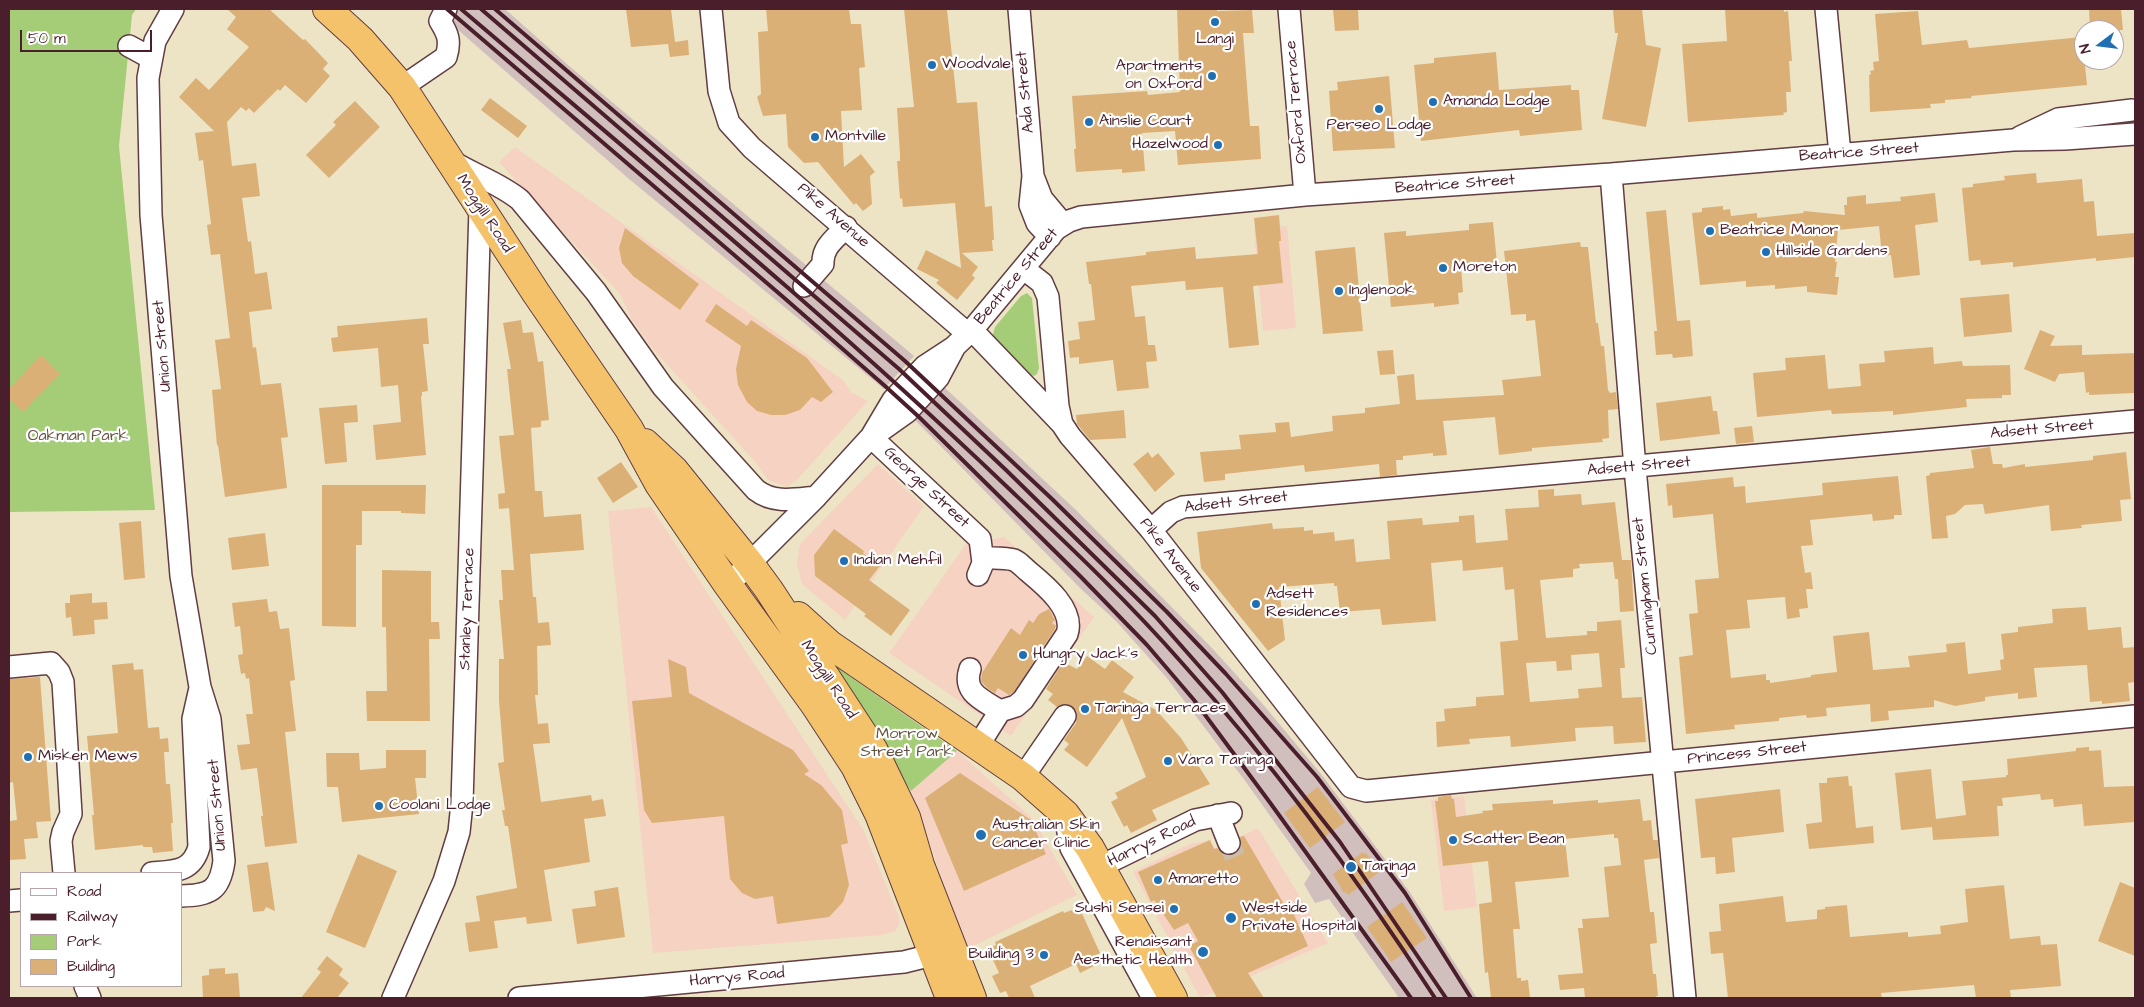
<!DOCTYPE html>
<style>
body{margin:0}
#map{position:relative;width:2144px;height:1007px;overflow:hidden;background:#ede4c6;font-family:"Architects Daughter",sans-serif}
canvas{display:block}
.frame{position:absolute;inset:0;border:10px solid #4a1f2b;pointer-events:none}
.legend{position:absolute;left:20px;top:872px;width:162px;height:115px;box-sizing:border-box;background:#fff;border:1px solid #b7a5aa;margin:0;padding:6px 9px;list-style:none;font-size:15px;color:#4a1f2b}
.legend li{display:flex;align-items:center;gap:10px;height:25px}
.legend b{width:25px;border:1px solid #b7a5aa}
.north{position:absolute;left:2074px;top:20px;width:50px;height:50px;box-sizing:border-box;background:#fff;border:1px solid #b7a5aa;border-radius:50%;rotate:255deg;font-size:14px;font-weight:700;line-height:20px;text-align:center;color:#4a1f2b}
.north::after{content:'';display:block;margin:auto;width:18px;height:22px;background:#1f6fb2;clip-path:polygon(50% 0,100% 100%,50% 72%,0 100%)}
.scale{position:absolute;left:20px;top:30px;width:132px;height:22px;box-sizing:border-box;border:2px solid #4a1f2b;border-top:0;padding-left:6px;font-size:15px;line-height:18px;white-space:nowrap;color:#4a1f2b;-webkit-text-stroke:4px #fff;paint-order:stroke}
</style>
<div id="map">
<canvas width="2144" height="1007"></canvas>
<div class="frame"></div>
<ul class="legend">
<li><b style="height:6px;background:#fff"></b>Road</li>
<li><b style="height:6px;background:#4a1f2b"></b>Railway</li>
<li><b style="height:14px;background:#a5cd78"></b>Park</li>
<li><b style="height:14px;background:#dbb077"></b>Building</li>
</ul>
<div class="north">N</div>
<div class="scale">50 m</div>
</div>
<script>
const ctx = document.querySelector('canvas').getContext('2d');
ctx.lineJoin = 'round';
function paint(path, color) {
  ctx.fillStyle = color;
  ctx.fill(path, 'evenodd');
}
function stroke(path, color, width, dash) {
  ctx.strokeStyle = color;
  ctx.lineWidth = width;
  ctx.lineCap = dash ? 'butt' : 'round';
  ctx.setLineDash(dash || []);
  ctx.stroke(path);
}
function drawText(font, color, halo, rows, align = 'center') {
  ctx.font = font + ' "Architects Daughter",sans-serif';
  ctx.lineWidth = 4.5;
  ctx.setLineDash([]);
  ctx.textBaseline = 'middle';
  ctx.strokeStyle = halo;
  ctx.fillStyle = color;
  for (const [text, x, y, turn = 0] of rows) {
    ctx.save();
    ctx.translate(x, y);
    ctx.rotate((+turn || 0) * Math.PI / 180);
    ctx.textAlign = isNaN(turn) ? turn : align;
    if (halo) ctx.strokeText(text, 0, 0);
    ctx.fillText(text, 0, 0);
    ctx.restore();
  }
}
const built = new Path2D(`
 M515,147l328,233 8,12 17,9 -71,79 -10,7 -19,-7 -11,-16 -105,-116 -20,-28 -12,-26 -121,-132z
 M1287,226l9,102 -33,3 -9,-102z
 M878,464l46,42 -79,114 -43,-36 -5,-20 3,-20z
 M651,507l213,324 35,86v8l-4,6 -13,4 -229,18 -45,-442z
 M1004,537l90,80 -83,119 -122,-83 77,-109z
 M957,751l76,68 44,76 -110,54 -56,-158z
 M1464,796l13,111 -33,4 -13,-111z
 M1258,828l70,115 -128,55 -67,-126 56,-28 21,-4 5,9z`);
const industrial = new Path2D(`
 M434,9h71l63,56 346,291 -30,33 -255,-210z
 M944,387l132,123 135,137 50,55 60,72 88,117 68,107h-78l-70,-99 -14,4 -11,-19 7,-11 -68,-95 -77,-101 -50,-56 -35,-32 -166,-169z`);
const green = new Path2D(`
 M9,9h127l-4,6 -13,131 36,364 -146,2z
 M1027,293l5,5 7,70 -2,6 -3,2 -5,-2 -34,-35 -2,-5 2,-7 26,-31z
 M823,655l26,21 108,75 -46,40 -90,-135z`);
const building = new Path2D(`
 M227,9h42l34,31 2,-1 23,24 -5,6 7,7 -24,27 -21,-18 -5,6 -2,-2 -24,24 -5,-5 -3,3 -5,-4 -14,15 5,44 24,-3 4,33 -18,2 6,44 3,-1 4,33 12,-2 5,37 -23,3 4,36 3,-1 5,38 20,-2 7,54 -7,1 6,50 -62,9 -7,-52 -1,1 -5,-56 9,-1 -6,-49 15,-2 -10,-84 -9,1 -4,-30 4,-1 -8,-64 -4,1 -4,-28 19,-2 -35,-34 17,-19 13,12 40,-43 -22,-18 9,-12z
 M626,9h45l4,33 13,-2 1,15 -19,2 -2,-13 -37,3z
 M766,9h83l2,15h10l4,43 -6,1 3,42 -21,1 3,56 17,-13 14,18 -5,4 2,28 -9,7 -7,-8 -2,2 -36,-43 -14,1 -16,-16 -2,-33 -23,2 -6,-19 4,-3 -3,-62 10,-1z
 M904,9h43l10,94 20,-1 8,105 7,-1 2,34h-2l1,11 -31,2 16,14 -6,8 3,3 -18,22 -21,-17 3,-3 -22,-11 9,-19 35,18 -6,-65 -52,4 -1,-9 -2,1 -3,-38h3v-7l-3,-46 17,-1z
 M1177,9h40v2l35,-1 2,23h-11l7,93h9l2,33 -83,6 -3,-34 -33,2 3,38 -23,2v-4l-46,3 -2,-23h2l-4,-53 75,-5 1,4 32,-3z
 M1333,9h25l1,21 -24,1z
 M1613,9h29l4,36 15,3 -15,79 -44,-8 16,-86h-3z
 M1725,9h59v3l4,-1 4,50h-3l2,31h-5l1,20 -4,1 1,2 -96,7 -6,-78 45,-3z
 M2089,9h32l2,21h-33z
 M1918,11l4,34 45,-5 2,8 113,-11 5,48 -116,11 1,2 -27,2v3l-15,1 1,4 -61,4 -1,-37 2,-1 -1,-3 4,-1 -1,-8 6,-1 -4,-47z
 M1496,52l3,38 72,-5v5h8l3,40 -62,6 -1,-6 -98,11 -7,-76 20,-2v-5z
 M1389,76l6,72 -62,3 -4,-60 9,-1 -1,-8z
 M490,98l37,28 -9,12 -37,-28z
 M355,101l25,26 -51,51 -23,-23 30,-30 -3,-3z
 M2036,173l1,10 45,-4 2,23 10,-1 3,35 38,-3v24l-39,4v-3l-83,9v-5l-32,3 -1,-5 -11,1 -7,-73 11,-1v-3l32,-4 -1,-4z
 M1935,193l3,29 -23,3 5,50 -26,3 -3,-23 -9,1 -3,-30 -41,4 -3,32h2l-2,15h4l-2,18 -30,-3v-6l-32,3v-4l-29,2v-6l-46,4 -8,-72 10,-1v-4l21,-2v4l7,-1 1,7 26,-3v5l46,-5 1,-2 41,4 -1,-10h3v-8l19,-2v9l35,-3 -1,-4z
 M1666,210l11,111 13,-1 3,36 -20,2 -1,-4 -16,1 -2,-24h3l-11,-119z
 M1279,215l2,26h-2l4,42 -30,3 6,59 -30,3 -6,-61 -37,3 -1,-9 -54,5 4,31 10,-1 3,29h7l2,16 -11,1 3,26 -32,3 -4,-31 -34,4v-7l-9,1 -2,-17 12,-2 -2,-17 17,-2 -4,-36h-2l-3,-22 60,-7v-3l49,-5 1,12 62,-5 -4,-36z
 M1493,222l4,41 -36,3 2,26 -5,1 1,11 -25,3v-4l-43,4 -7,-74 22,-2v5l63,-6v-6z
 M625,228l74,56 -19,26 -47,-34 -11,-13 -3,-15z
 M1580,242l1,5h7l8,76h2l3,23h3l4,44 2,3 6,-1 2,17 -10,1 1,28 -7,1 1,3 -71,6v3l-33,4 -4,-38 -52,4 4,34 -14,1v-3l-30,3v4h-7l1,15 -17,2 -1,-13 -74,8 -1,-7 -79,9v6l-21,2 -4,-30 41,-3 -2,-14 37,-3 -1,-9 14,-1 2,15 42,-6 -1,-15 33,-3v-5l35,-4 -3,-28 17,-2 2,26 88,-5 -2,-15 39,-4 -6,-56 -9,1v-7l-15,1 -7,-64z
 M1355,247l8,84 -40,3 -8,-83z
 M2009,294l3,38 -48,5 -4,-39z
 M716,304l31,22 4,-6 56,38 26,34 -12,10 -9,-5 -12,13 -15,5h-14l-14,-4 -10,-9 -9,-17 -2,-16 5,-23 -36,-25z
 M427,318l2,26h-6l5,47 -6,1v4l-1,1 5,58 -50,5 -3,-35 28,-3 -3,-37 -17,2 -3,-39 -45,4 -2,-14 7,-1 -1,-11z
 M521,320l2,13 10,-1 5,30 5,-1 6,59 -8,1v6l-10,1 4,63h7l2,26 37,-3 3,36 -54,4 3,43h3l2,26 11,-1 2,23 -14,1 1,49h-3l3,29 10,-1 2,20 -17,1 8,58 50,-7 1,6 11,-2 3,17 -22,3 6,43 -46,8 8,51 -25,3 -1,-7 -32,4 4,27 -29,4 -4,-29 15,-2 -4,-25 41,-8 -9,-62h-3l-3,-16h3l-7,-47 6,-1 -5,-61v-42h5l-5,-59h4l-2,-30h13l-5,-62 -10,1 -1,-15 7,-1 -6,-57 15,-1 -7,-66h4l-8,-46z
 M2040,330l15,6 -5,10 32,-1v10l53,-2v40l-46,2v-3l-3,1 -2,-21 -25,2 -4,8 -31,-13z
 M1933,347l1,17 28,-3 1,5 47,-1 1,30h-9v3l-36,1 1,8 -74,8v-4l-61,3 -1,-4 -74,7 -4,-44 33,-3 -1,-12 40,-3 3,34 33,-3 -2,-22 26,-2 -1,-11z
 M1393,350l2,24 -15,1 -3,-24z
 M41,355l19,19 -37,38 -14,-13v-10z
 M1711,396l2,15h4l3,23 -60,7 -4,-38z
 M357,405l1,17 -14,1 3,39 -22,2 -6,-56z
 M1124,410l2,28 -36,2 -13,-16 -1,-9z
 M1752,426l2,16 -18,2 -2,-16z
 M1990,447l3,17h9l1,4 22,-4v3l68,-7v-4l33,-4 5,47 -11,1 2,21 -41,4 1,3 -31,3 -2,-26 -64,9 -2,-10 -18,1 -10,9 -9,2 2,22 -16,1 -6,-63 4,-1v-2l44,-5 -3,-18z
 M1148,452l4,6 6,-5 17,21 -20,18 -22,-28z
 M621,462l17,25 -25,16 -16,-25z
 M1898,476l4,39h-8v4l-21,2 -1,-7 -62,6 3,25 -12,1 4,27 6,-1 2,17h-7l2,19 -9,1 1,8 -13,2 -2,-22 -38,3 3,28 -24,2 5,48 35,-4v6h4v3l41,-6v-2l26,-3 -4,-36 36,-4 4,38 37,-3 -2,-11 39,-4 -1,-8 19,-2 3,32 33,-4 -1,-10 4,-1 -3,-25 17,-2v-5l35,-4 -1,-14 34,-2 2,23 33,-3 2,21 12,-1v35l-7,1 2,18 -28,3v-3l-12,1 -3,-37 -53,3 3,29 -19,2v-6l-33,4v4l-30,5 -21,-6v7l-46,4 1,9 -18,2 -1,-18 -44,4 1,8 -20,2 -1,-3 -27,3v3l-45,4 1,4 -49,5 -7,-77 14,-2 -4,-41 9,-1 -3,-33 24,-2 -6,-64 -40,4 -1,-13 -4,1 -2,-22 67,-7 1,10 11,-1 1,17 77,-8 -1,-12z
 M322,485h104l-1,29 -24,-1v-2h-39v34h-6v82l-34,-1z
 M1554,489v7l27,-2 1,11 33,-3 7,58h9l3,51 -14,1 -2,-33h-3l-2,-17 -34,2 1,4 -7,1v8l-33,3 6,58 41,-3v-4h10v-9l24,-2 4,48h-5l2,30 20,-1 4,45 -32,2 -1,-18 -38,2 1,13 -65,6 -1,-11 -41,3 1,5 -33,3 -1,-25 9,-1 -1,-12 32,-3v-9l28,-2 -4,-53 18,-2 -4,-51 -9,1 -2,-23 -40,4 -1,-11 -31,3 5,58 -54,4 -2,-16 -40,3 -3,-26h-3v-3l-55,4 6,53 -17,11 -67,-83 -4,-36 75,-9 1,6 31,-2v4l9,-1v4l21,-2 1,9 19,-2 2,23 34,-3 -3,-38 35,-3 1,7 36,-3v-6l15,-1 2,28 32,-3 -3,-31 34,-2 -1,-17zM1599,653l3,34 -24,2 1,9 -49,4 -4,-39 30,-2 1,10 15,-1 -1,-15z
 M141,521l4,57 -21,2 -5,-57z
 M834,529l30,22 -1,2 17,13 -11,14 41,30 -19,26 -27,-20 2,-2 -51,-38 -1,-21z
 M265,533l4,33 -37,4 -4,-32z
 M382,570l49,1v51h8l1,17h-11l1,82h-63l-1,-30h21l-1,-64h-4z
 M92,593v10l15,-1 1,17 -14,1 1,14 -22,2 -2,-19 -5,1 -1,-15h5v-8z
 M267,599l2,13 8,-1 3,18 9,-1 6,52 -5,1 6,50 -11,1 12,111 -32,4 -4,-31h2l-6,-48 -16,2 -4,-25 13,-1 -4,-30h7l-4,-36 -3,1 -1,-6 -4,1 -3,-19 5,-1 -3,-28 -5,1 -3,-24z
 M1049,609l6,11 -3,3 4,3 -1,3 -41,63 -5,3 -11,-7 -3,5 -7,-4 -7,-8 1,-8 29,-45 9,7 9,-15 4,3 6,-9z
 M1087,656l18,13 7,-9 22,17 -11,15 33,18 25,28 29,46 -58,26 5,10 -26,13 -4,-8 -3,2 -13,-25 7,-4 -3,-5 31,-16 -24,-59 -35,49 -23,-17 5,-6 -5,-4 12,-17 1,-7 -1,-6 -10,-6 -9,3 -9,-7 5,-6 -7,-5 17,-27 14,7z
 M668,659l18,8 3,26 104,57 16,21 -5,3 17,11 21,25 6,33 -7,2 8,40 -6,17 -14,15 -52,7 -4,-28 -18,3 -13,-6 -12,-14 -6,-63 -72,7 -8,-13 -12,-109 40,-4z
 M133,663l1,7 9,-1 5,59 11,-1 1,12 8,-1 1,14h-5l2,32h4l3,39h-2l2,28 -20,2 -1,-6h-9v-2l-48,5 -3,-35h2l-7,-79 31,-3 -6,-68z
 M40,677l11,144 -15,1 2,16 -14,1 2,20 -17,1v-39l8,-1 -4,-38 -4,1v-18h1l-1,-86z
 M2089,747v4l12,-1 3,37 31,-1v36l-51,4 -2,-22 -28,3 -1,-8 -12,1 -1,-6 -38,4 1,8h-6l2,30 -66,4 -1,-13 -31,3 -6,-57 36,-4 5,50 30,-4 -4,-34 44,-4v-2h2l-1,-16 69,-8v-3z
 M386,750h40v28h-11l4,36 -77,8 -4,-35h-11l-1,-34h33l1,17 26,-2z
 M960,773l71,47 15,34 -82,37 -39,-93z
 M1848,776l1,10h3l4,42 17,-2 1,17 -65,6 -3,-25 16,-2 -3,-39h8v-5z
 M1318,787l27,35 -35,26 -26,-35z
 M1780,789l4,43 -52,6 3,34 -19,2 -1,-17 -14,1 -6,-59z
 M1451,795l1,4h2l2,18 27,-4 -1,-2 11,-1 -1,-6 61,-4v4l45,-4v3l42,-4 3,22 8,-1 2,20h5l1,18 -15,2 6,52h4l3,31 -7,1 3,30h3l2,22h-2v2h-71l-1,-10 -24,2 -2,-15 25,-2 -5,-45h5l-1,-9 27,-2 -5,-50 17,-2 -3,-27h-4v-4l-49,5 4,38 -54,5 5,47h-7l4,49h4v3l7,-1 2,18h-39l-3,-26 -3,1 -6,-69 13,-2 -4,-41 -45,5 -8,-65h3v-4z
 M1244,836l44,75 4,-1 16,36 -60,27 16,25h-47l-28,-52 9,-5 -10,-18 -14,7 -20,-30 -3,2 -13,-30 72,-32 4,9 3,-1 5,5 11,2 6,-5 2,-6 -1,-7z
 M1363,852l1,2 2,-1 11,15 -2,2 3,3 -30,22 -2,-3 -2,1 -11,-19z
 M358,854l39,17 -32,77 -39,-16z
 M268,862l7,49 -9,-4 -2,4 -11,1 -6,-47z
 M2120,882l15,6v68l-37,-15z
 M2004,885l6,54 30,-3 1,9 16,-1 4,42 -51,4 1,8h-35l-2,-13 -93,8 1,5h-154l-5,-45 -12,1 -2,-22 12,-1 -2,-27 64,-8 3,26 31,-3v-9l8,-1v-2l22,-2 3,32 58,-5v5l33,-3 -1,-8 28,-4 -3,-33z
 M618,887l7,50 -48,7 -5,-35 24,-3 -2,-15z
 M1402,902l25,36 -36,24 -24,-35z
 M1080,909l20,44 -7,4 3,8 -16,8 -4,-9 -46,22 5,12h-26l-3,-7 -6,2 -8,-17 7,-3 -11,-24 8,-4 -1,-3 68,-31 1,2 8,-3 1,2z
 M327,956l16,13 -4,6 10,8 -12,15h-36l20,-26 -4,-3z
 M225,968v6l13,-1 2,25h-37l-1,-22 7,-1v-6z`);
const minorTunnel = new Path2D(`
 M1229,843l6,14`);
const minor = new Path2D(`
 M173,9l-18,32 -7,37 3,137 30,361 19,111 10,32 14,142c-4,30 -14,34 -43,35
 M711,9l8,82 10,32 23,25 216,186
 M1019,9l14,167 -3,29 7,18 13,14
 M1289,9l16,186
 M1826,9l14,145
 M129,46l22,12
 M402,87l44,-30c5,-16 2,-23 -6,-36l6,-12
 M2020,137l38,-18 74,-9
 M453,162c21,13 48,22 67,38l76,92 67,95 93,103c18,14 39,9 60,7
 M1611,174l24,294 50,530
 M1033,176l9,23 21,25
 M1024,269l18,14 6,14 10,109 4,18
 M804,286l19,-22c-1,-17 12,-25 23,-37
 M972,330l90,94 8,12 81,94 200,257 15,4 769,-75
 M871,437l22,-37 32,-34 29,-19 18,-17 84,-101 13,-8 12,-4 224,-22 306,-21 402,-34 52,-1 70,-5
 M871,437l109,102 3,24 -5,12
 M1151,530l20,-18 12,-5 952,-86
 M728,585l88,-88 53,-58 38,-27 31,-34 16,-30
 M9,667l42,-4 8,9 4,10 8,132 -8,18 -2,9 3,32
 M970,669c-8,24 13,31 30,42l16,-5 7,-6 44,-66c8,-24 -21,-48 -38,-62 -5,-4 -10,-10 -15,-12 -9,-3 -22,-2 -31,-2
 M978,746l22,-35
 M1023,777l42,-61
 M1218,815l11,28
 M1065,816l6,32 82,150
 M1101,866l94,-46 36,-7
 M152,873c23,-2 40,-1 47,-26l-6,-128 7,-31
 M9,901l12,-1
 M85,986l5,12
 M393,998l51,-117 15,-49 3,-29 18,-595
 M519,998l385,-36 16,-4 25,-15`);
const highway = new Path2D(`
 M327,9l33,30 42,48 134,206 93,136 30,55 69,101 87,120 40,61 24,48 71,184
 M645,443l29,27 76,94 19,26 105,161 32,66 14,48 52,133
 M798,616l31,28 194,133 42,37 25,34 83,150`);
const rail = new Path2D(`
 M447,9l335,287 103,90 34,31 162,160 66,68 47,55 77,104 140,194
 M461,9c183,156 369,309 543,475 61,58 123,116 178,179 94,104 177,218 253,335
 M481,9l418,360 107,101 149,146 67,76 118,150 106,156
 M495,9l410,352 147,138 115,113 59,62 91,103 88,116 66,105`);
const markers = [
 [1215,22,5,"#1f6fb2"],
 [932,65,5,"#1f6fb2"],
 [1212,76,5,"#1f6fb2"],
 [1433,102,5,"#1f6fb2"],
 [1379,109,5,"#1f6fb2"],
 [1089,122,5,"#1f6fb2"],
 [815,137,5,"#1f6fb2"],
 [1218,145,5,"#1f6fb2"],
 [1710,231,5,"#1f6fb2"],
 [1766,252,5,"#1f6fb2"],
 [1443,268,5,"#1f6fb2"],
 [1339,291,5,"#1f6fb2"],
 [844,561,5,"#1f6fb2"],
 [1256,604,5,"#1f6fb2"],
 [1023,655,5,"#1f6fb2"],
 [1085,709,5,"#1f6fb2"],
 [28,757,5,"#1f6fb2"],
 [1168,761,5,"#1f6fb2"],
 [379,806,5,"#1f6fb2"],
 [981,835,6,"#1f6fb2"],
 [1453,840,5,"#1f6fb2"],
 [1351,867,6,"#1f6fb2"],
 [1158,880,5,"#1f6fb2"],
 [1174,909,5,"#1f6fb2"],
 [1231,918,6,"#1f6fb2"],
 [1203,952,6,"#1f6fb2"],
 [1044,955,5,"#1f6fb2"]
];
const poiNames = [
 ["Langi",1215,40,"center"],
 ["Woodvale",942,65],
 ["Apartments",1202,67,"right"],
 ["on Oxford",1202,85,"right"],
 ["Amanda Lodge",1443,102],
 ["Ainslie Court",1099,122],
 ["Perseo Lodge",1379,126,"center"],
 ["Montville",825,137],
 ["Hazelwood",1208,145,"right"],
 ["Beatrice Manor",1720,231],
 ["Hillside Gardens",1776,252],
 ["Moreton",1453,268],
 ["Inglenook",1349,291],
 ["Indian Mehfil",854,561],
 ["Adsett",1266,595],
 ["Residences",1266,613],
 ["Hungry Jack's",1033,655],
 ["Taringa Terraces",1095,709],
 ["Misken Mews",38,757],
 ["Vara Taringa",1178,761],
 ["Coolani Lodge",389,806],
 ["Australian Skin",992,826],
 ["Cancer Clinic",992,844],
 ["Scatter Bean",1463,840],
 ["Taringa",1362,867],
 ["Amaretto",1168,880],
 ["Sushi Sensei",1164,909,"right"],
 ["Westside",1242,909],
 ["Private Hospital",1242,927],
 ["Renaissant",1192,943,"right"],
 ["Aesthetic Health",1192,961,"right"],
 ["Building 3",1034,955,"right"]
];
const streetNames = [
 ["Ada Street",1026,92,-95],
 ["Oxford Terrace",1297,102,-95],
 ["Beatrice Street",1859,153,-4],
 ["Beatrice Street",1455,185,-4],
 ["Moggill Road",484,214,57],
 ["Pike Avenue",833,216,41],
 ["Beatrice Street",1017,277,-50],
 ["Union Street",163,346,-95],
 ["Adsett Street",2042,430,-5],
 ["Adsett Street",1639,467,-5],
 ["George Street",926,488,43],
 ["Adsett Street",1236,503,-6],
 ["Pike Avenue",1170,556,52],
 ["Cunningham Street",1646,586,-96],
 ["Stanley Terrace",468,609,-88],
 ["Moggill Road",828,680,57],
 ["Princess Street",1747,754,-6],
 ["Union Street",218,805,-95],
 ["Harrys Road",1152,842,-26],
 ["Harrys Road",737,978,-5]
];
const parkNames = [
 ["Oakman Park",78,437],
 ["Morrow",907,735],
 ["Street Park",907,753]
];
paint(built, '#f5d2c2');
paint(industrial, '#d1bfbd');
paint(green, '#a5cd78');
paint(building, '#dbb077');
stroke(minorTunnel, '#ccbda7', 21, [21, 11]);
stroke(minor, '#623d42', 24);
stroke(highway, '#623d42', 30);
stroke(minor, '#fff', 21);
stroke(highway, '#f4c26a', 28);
stroke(rail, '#4a1f2b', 4);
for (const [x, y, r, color] of markers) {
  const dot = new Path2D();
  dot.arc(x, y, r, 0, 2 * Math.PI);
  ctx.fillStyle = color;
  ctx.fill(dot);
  stroke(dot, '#fff', 2);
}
drawText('16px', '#4a1f2b', '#fff', poiNames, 'left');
drawText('16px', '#4a1f2b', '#fff', streetNames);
drawText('16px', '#655342', '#fff', parkNames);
</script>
